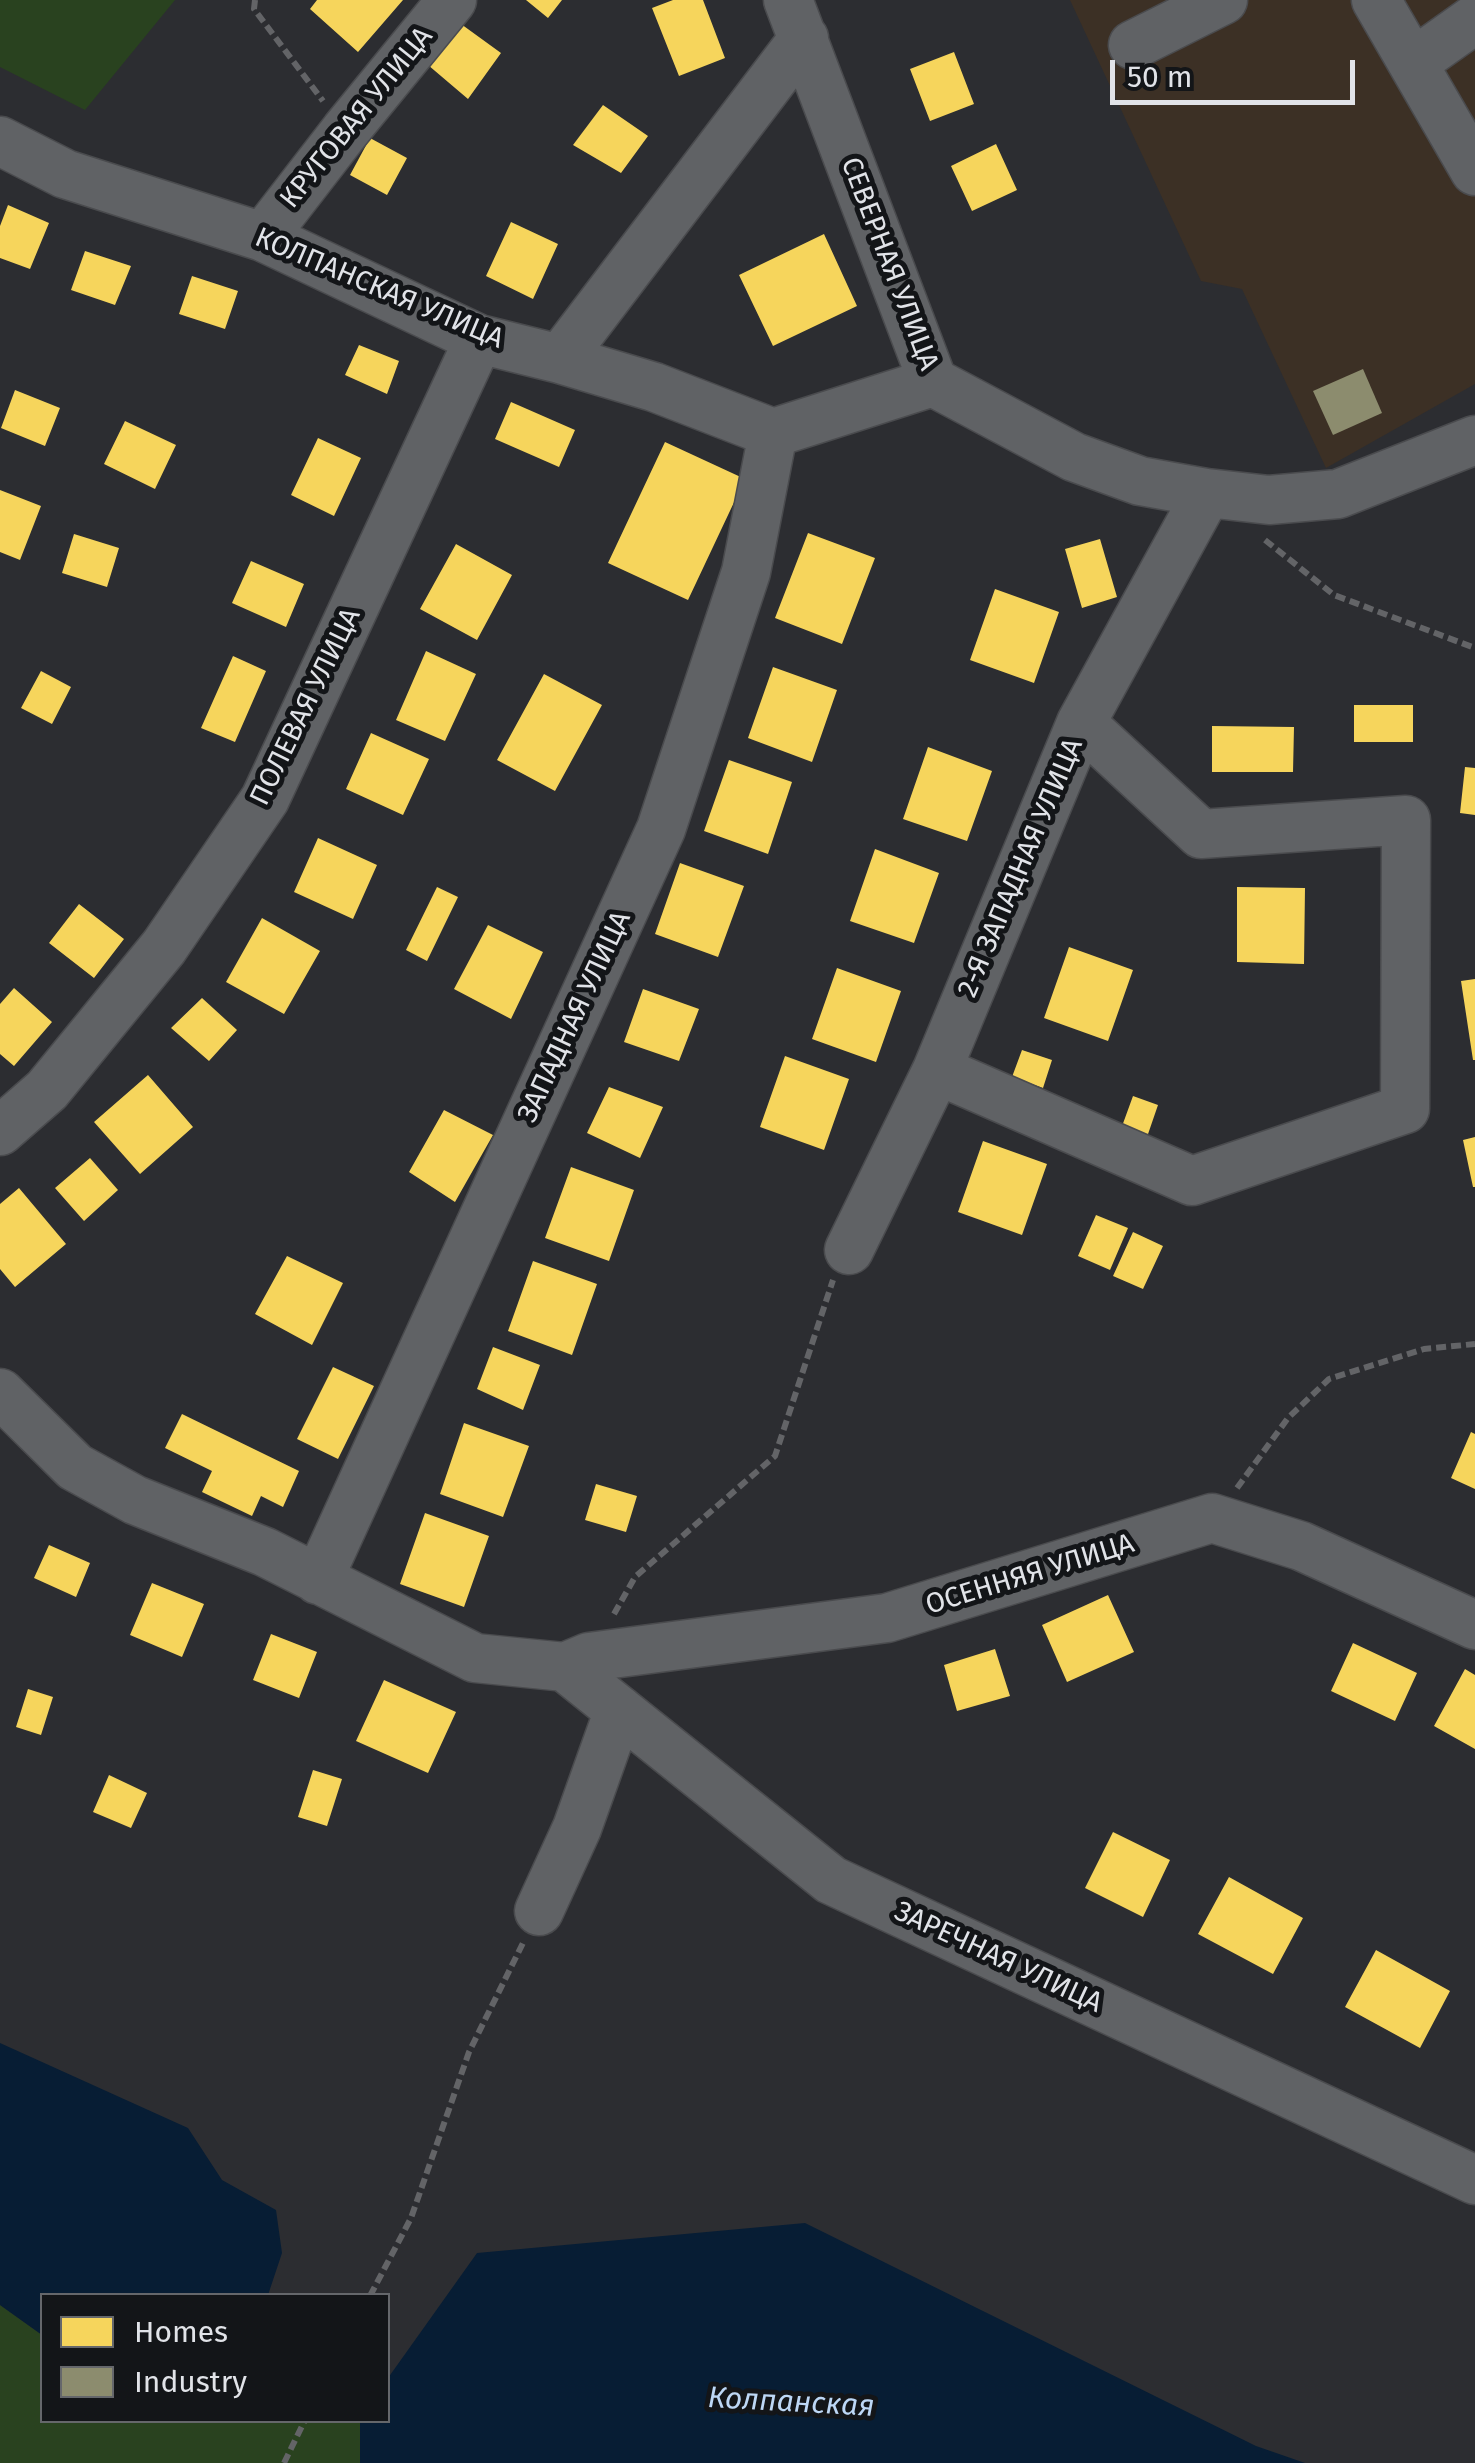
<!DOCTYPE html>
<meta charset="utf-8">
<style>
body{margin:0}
#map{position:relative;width:1475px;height:2463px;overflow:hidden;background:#2c2d31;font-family:"Fira Sans",sans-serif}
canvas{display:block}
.legend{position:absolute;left:40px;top:2293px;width:350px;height:130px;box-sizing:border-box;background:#131518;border:2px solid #65676b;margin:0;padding:12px 18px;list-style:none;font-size:30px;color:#e1e3e8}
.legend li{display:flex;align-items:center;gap:20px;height:50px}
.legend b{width:50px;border:2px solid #65676b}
.scale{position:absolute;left:1110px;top:60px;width:245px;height:45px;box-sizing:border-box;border:5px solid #e1e3e8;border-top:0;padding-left:12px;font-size:30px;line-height:35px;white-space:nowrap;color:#e1e3e8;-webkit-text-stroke:8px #131518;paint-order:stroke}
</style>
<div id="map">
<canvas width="1475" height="2463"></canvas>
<ul class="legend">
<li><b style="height:28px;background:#f6d55c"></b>Homes</li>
<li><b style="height:28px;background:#8c8c6e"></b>Industry</li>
</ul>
<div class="scale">50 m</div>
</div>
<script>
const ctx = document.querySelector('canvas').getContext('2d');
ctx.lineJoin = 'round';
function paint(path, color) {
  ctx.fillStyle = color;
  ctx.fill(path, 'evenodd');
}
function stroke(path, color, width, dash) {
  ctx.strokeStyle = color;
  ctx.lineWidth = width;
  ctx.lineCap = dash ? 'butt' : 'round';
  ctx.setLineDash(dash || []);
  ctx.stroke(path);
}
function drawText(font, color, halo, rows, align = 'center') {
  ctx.font = font + ' "Fira Sans",sans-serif';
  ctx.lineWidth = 10;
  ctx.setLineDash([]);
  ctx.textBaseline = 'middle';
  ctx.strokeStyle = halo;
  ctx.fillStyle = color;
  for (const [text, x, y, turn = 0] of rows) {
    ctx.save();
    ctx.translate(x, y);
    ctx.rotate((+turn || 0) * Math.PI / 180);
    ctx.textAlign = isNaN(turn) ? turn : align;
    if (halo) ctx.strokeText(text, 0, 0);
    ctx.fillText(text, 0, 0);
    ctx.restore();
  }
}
const industrial = new Path2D(`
 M1070,0h405v384l-149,84 -84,-179 -41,-8z`);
const green = new Path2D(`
 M0,0h175l-90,110 -85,-43z
 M0,2305l42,30v85l318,1v42h-360z`);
const water = new Path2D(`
 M0,2043l188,85 34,52 54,30 6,43 -14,42 -226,1v39l-42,-30z
 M805,2223l451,223 49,17h-945v-42l28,-1v-42l89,-125z`);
const homes = new Path2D(`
 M317,0h86l-45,52 -48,-43z
 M526,0h36l-14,18z
 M673,0h30l22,58 -46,18 -27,-68z
 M461,24l40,29 -33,46 -40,-34z
 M954,52l20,52 -44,17 -20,-52z
 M603,105l45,31 -27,37 -48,-28z
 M370,138l37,20 -20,37 -37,-20z
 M996,144l21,46 -45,21 -21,-45z
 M8,205l41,18 -19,46 -30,-11v-32z
 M511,222l47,22 -25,55 -47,-23z
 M824,234l33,72 -84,40 -34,-71z
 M85,251l46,15 -16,39 -44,-15z
 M192,276l46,15 -13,38 -46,-15z
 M359,345l40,16 -12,33 -42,-19z
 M15,390l45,18 -15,38 -44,-18z
 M511,402l64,28 -16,37 -64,-28z
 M125,421l51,24 -21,44 -51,-25z
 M318,438l43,20 -27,58 -43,-21z
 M665,442l80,37 -57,121 -80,-37z
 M0,490l41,16 -21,54 -20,-8z
 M808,533l67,25 -33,86 -67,-26z
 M74,534l45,14 -12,39 -45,-14z
 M1100,539l17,58 -35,11 -17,-59z
 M456,544l56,31 -35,65 -57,-31z
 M251,561l53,23 -18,43 -54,-24z
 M995,589l64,23 -25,71 -64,-23z
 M426,651l50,23 -31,67 -49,-21z
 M233,656l33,15 -31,71 -34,-14z
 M773,667l64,23 -25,72 -64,-24z
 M41,671l30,16 -19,37 -31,-16z
 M544,674l58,31 -47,86 -58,-31z
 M1354,705h59v37h-59z
 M1212,726l82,1 -1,45h-81z
 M371,733l58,26 -26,56 -57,-26z
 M928,747l64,24 -25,70 -64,-22z
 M729,760l63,22 -24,72 -64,-23z
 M1465,767l10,1v47l-15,-2z
 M318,838l59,27 -24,54 -59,-27z
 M875,849l64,24 -25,70 -64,-22z
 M680,863l64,23 -26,71 -63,-23z
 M437,887l21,10 -31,64 -21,-11z
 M1237,887l68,1 -1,76 -67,-2z
 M79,904l45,35 -30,39 -45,-35z
 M262,918l58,33 -36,63 -58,-32z
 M488,925l55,27 -32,67 -57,-30z
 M1069,947l64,23 -25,71 -64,-23z
 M837,968l64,23 -25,71 -64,-23z
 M1475,979v81h-2l-12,-79z
 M14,988l38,34 -38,44 -14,-12v-50z
 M643,989l56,20 -20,52 -55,-19z
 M202,998l35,32 -28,31 -38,-33z
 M1022,1050l30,10 -9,28 -31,-11z
 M785,1056l64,23 -25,71 -64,-23z
 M148,1075l45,52 -53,47 -46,-52z
 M609,1087l54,20 -23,51 -53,-25z
 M1133,1096l25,9 -11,32 -26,-8z
 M444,1110l49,25 -38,67 -46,-30z
 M1475,1137v50h-2l-10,-47z
 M983,1141l64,23 -25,71 -64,-23z
 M90,1158l28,32 -34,31 -29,-33z
 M571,1167l63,23 -25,71 -64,-23z
 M19,1188l47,56 -51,43 -15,-18v-65z
 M1096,1215l32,13 -18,42 -32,-14z
 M1133,1232l30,14 -20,43 -30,-13z
 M287,1256l56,27 -31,62 -57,-31z
 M533,1261l64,23 -25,71 -64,-24z
 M493,1347l47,18 -17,45 -46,-21z
 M333,1367l41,19 -36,73 -41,-20z
 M182,1414l117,57 -16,36 -22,-11 -9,20 -50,-24 10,-21 -47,-23z
 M464,1423l65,23 -26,71 -63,-23z
 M1471,1432l4,2v55l-24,-11z
 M596,1484l41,12 -11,36 -41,-12z
 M425,1513l64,23 -25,71 -64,-23z
 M49,1545l41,18 -14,34 -42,-19z
 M152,1583l52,21 -22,53 -52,-22z
 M1108,1595l26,57 -67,30 -25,-57z
 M271,1634l46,18 -18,46 -46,-18z
 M1353,1643l64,30 -22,48 -64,-30z
 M995,1649l15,47 -53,15 -13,-46z
 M1465,1669l10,6v74l-41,-23z
 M384,1680l72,32 -28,61 -72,-32z
 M28,1689l25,8 -12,38 -25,-8z
 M313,1770l29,9 -15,47 -29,-9z
 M109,1775l38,18 -16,35 -38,-16z
 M1113,1832l57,28 -27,57 -58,-29z
 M1229,1877l74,41 -30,56 -75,-40z
 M1376,1950l74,41 -30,57 -75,-41z`);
const industry = new Path2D(`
 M1363,369l19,44 -49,22 -20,-44z`);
const path = new Path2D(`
 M255,0l-1,9 69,92
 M1265,540l69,55 141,53
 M1237,1488l51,-70 41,-39 95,-30 51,-5
 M614,1614l21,-37 140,-121 58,-176
 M370,2296l41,-78 58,-166 54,-109
 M284,2463l21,-43`);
const minor = new Path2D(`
 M788,0l145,382 141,75 66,24 67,12 62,7 69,-6 137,-54
 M1376,0l99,171
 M1133,45l90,-45
 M1413,63l62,-44
 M0,141l65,33 198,63 216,102 81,20 94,28 119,46 160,-51
 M263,237l82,-106 107,-131
 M560,359l244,-321
 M937,1070l255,111 213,-72 1,-289 -205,14 -120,-111
 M0,1131l47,-41 117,-143 101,-148 214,-460
 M849,1250l88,-180 144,-347 126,-230
 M0,1393l75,74 60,33 130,52 210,106 90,9 24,-10 298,-39 325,-100 89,28 174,79
 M318,1580l343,-751 85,-257 27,-139
 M565,1667l266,213 644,300
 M539,1911l38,-83 42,-118`);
const streetNames = [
 ["КРУГОВАЯ УЛИЦА",357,118,-51],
 ["СЕВЕРНАЯ УЛИЦА",889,264,69],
 ["КОЛПАНСКАЯ УЛИЦА",379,289,23],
 ["ПОЛЕВАЯ УЛИЦА",306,707,-64],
 ["2-Я ЗАПАДНАЯ УЛИЦА",1021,868,-67],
 ["ЗАПАДНАЯ УЛИЦА",575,1017,-65],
 ["ОСЕННЯЯ УЛИЦА",1030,1575,-17],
 ["ЗАРЕЧНАЯ УЛИЦА",998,1958,25]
];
const waterNames = [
 ["Колпанская",791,2403,3]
];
paint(industrial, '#3c3025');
paint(green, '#29421f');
paint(water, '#071d34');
paint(homes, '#f6d55c');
paint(industry, '#8c8c6e');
stroke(minor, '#4a4b4e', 51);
stroke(path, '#636467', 6, [10, 5]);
stroke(minor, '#606265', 48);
drawText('28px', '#e1e3e8', '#131518', streetNames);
drawText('italic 30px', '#bdd7f5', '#131518', waterNames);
</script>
